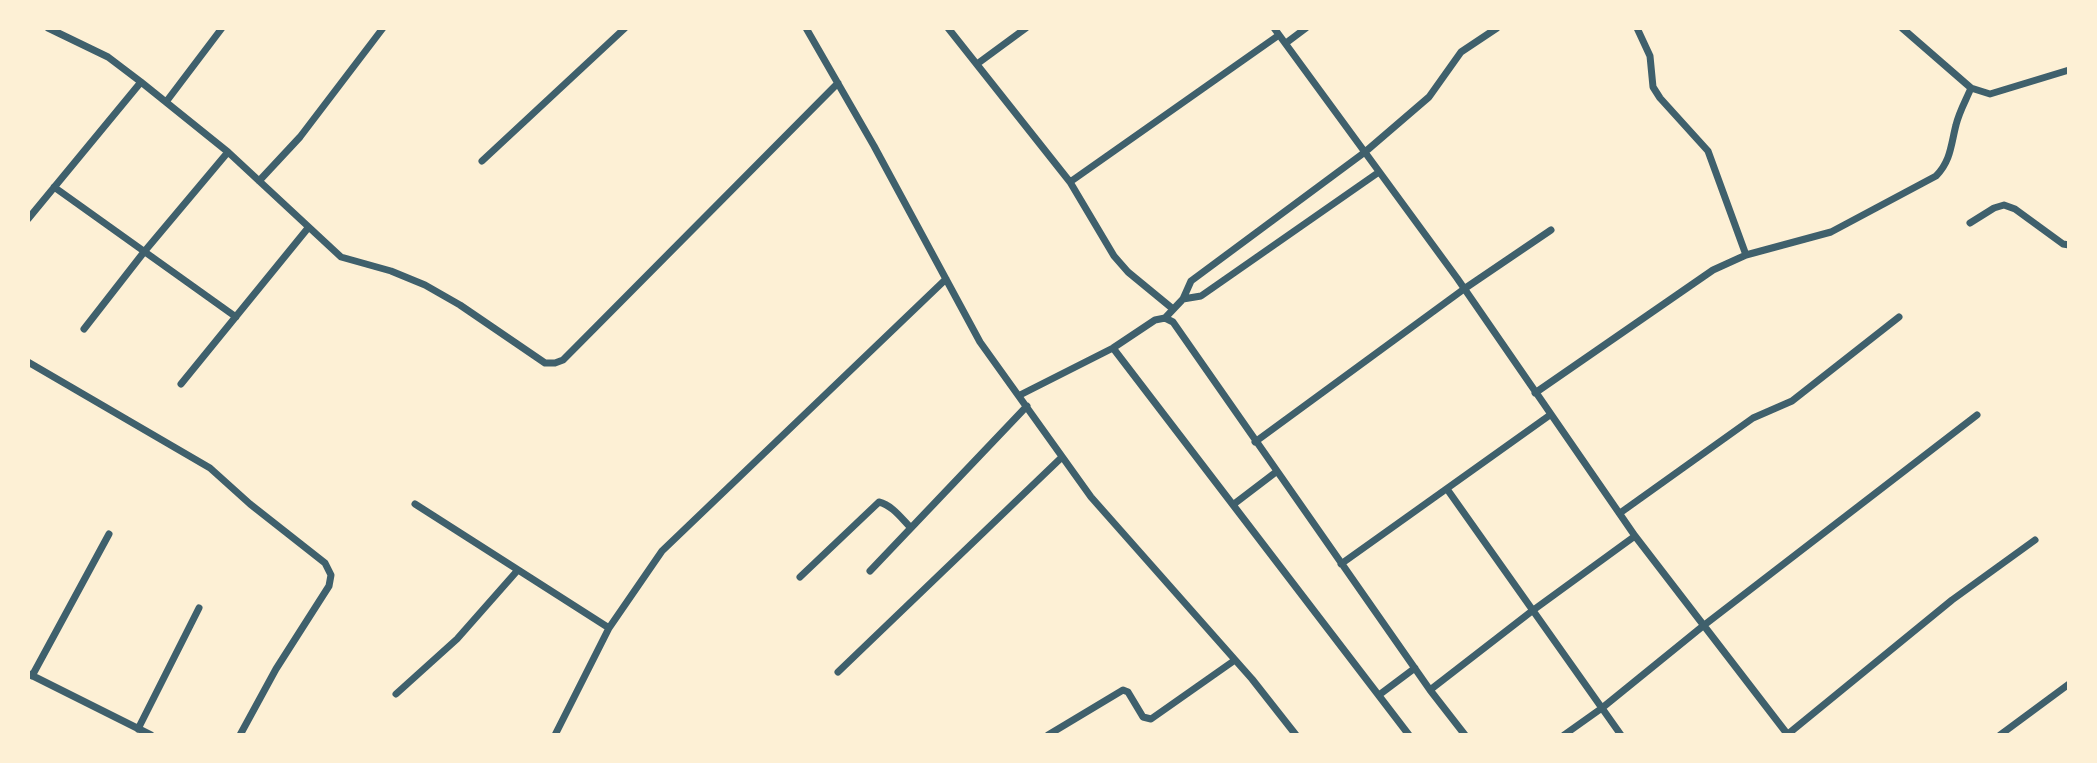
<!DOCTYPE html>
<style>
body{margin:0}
#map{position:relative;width:2097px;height:763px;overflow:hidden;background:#fdf0d5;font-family:Overpass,sans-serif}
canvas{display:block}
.frame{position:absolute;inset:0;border:30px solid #fdf0d5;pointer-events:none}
</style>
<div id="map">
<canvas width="2097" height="763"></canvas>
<div class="frame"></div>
</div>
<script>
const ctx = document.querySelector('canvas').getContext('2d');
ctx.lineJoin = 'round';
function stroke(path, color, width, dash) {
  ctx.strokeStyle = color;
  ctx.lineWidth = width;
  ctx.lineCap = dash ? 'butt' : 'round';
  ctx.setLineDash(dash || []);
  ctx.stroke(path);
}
const minor = new Path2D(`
 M48,28l60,29 33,25 87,70 113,105 50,14 34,14 35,20 85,58h10l8,-3 275,-277
 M806,28l68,118 106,196 111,155 161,182 44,56
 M948,28l122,154 44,74 14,16 45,37
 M1274,28l183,250 178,258 153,199
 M1637,28l13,28 3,31 7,11 48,53 38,104
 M1902,28l69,60 19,6 79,-24
 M1286,43l20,-15
 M977,64l49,-36
 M166,102l56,-74
 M482,161l143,-133
 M259,181l41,-44 83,-109
 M1070,182l209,-147
 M54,187l182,130
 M28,219l113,-137
 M1970,223l24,-15 10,-3 11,4 48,35 6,1
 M1183,299l18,-3 178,-124
 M1165,318l18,-19 8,-18 174,-129 64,-55 32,-45 36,-24
 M84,329l60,-77 84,-100
 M1113,348l296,387
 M28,362l182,106 40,36 75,59 6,12 -2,11 -53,83 -36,66
 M181,384l127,-156
 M1535,393l178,-123 33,-15 85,-23 105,-56c15,-15 15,-32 20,-51 3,-13 10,-25 15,-37
 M1020,395l93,-47 42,-28 10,-2 8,4 257,368 35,45
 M1255,442l209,-153 87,-59
 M1447,489l174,246
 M415,504l194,124
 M1234,504l42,-32
 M1620,513l133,-95 39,-17 107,-84
 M1341,564l209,-149
 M870,571l157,-165
 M800,577l79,-75c13,3 23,17 32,26
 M838,672l223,-214
 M29,674l122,61
 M32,676l77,-142
 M1430,690l102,-79 103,-75
 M396,694l61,-55 60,-68
 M1379,695l36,-27
 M138,729l61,-121
 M1788,734l164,-134 83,-60
 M555,735l54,-107 53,-77 284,-272
 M1048,735l75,-45 5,2 15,25 8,2 84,-59
 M1564,735l38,-27 101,-82 274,-211
 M2000,735l69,-51`);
stroke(minor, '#3f606c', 7);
</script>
